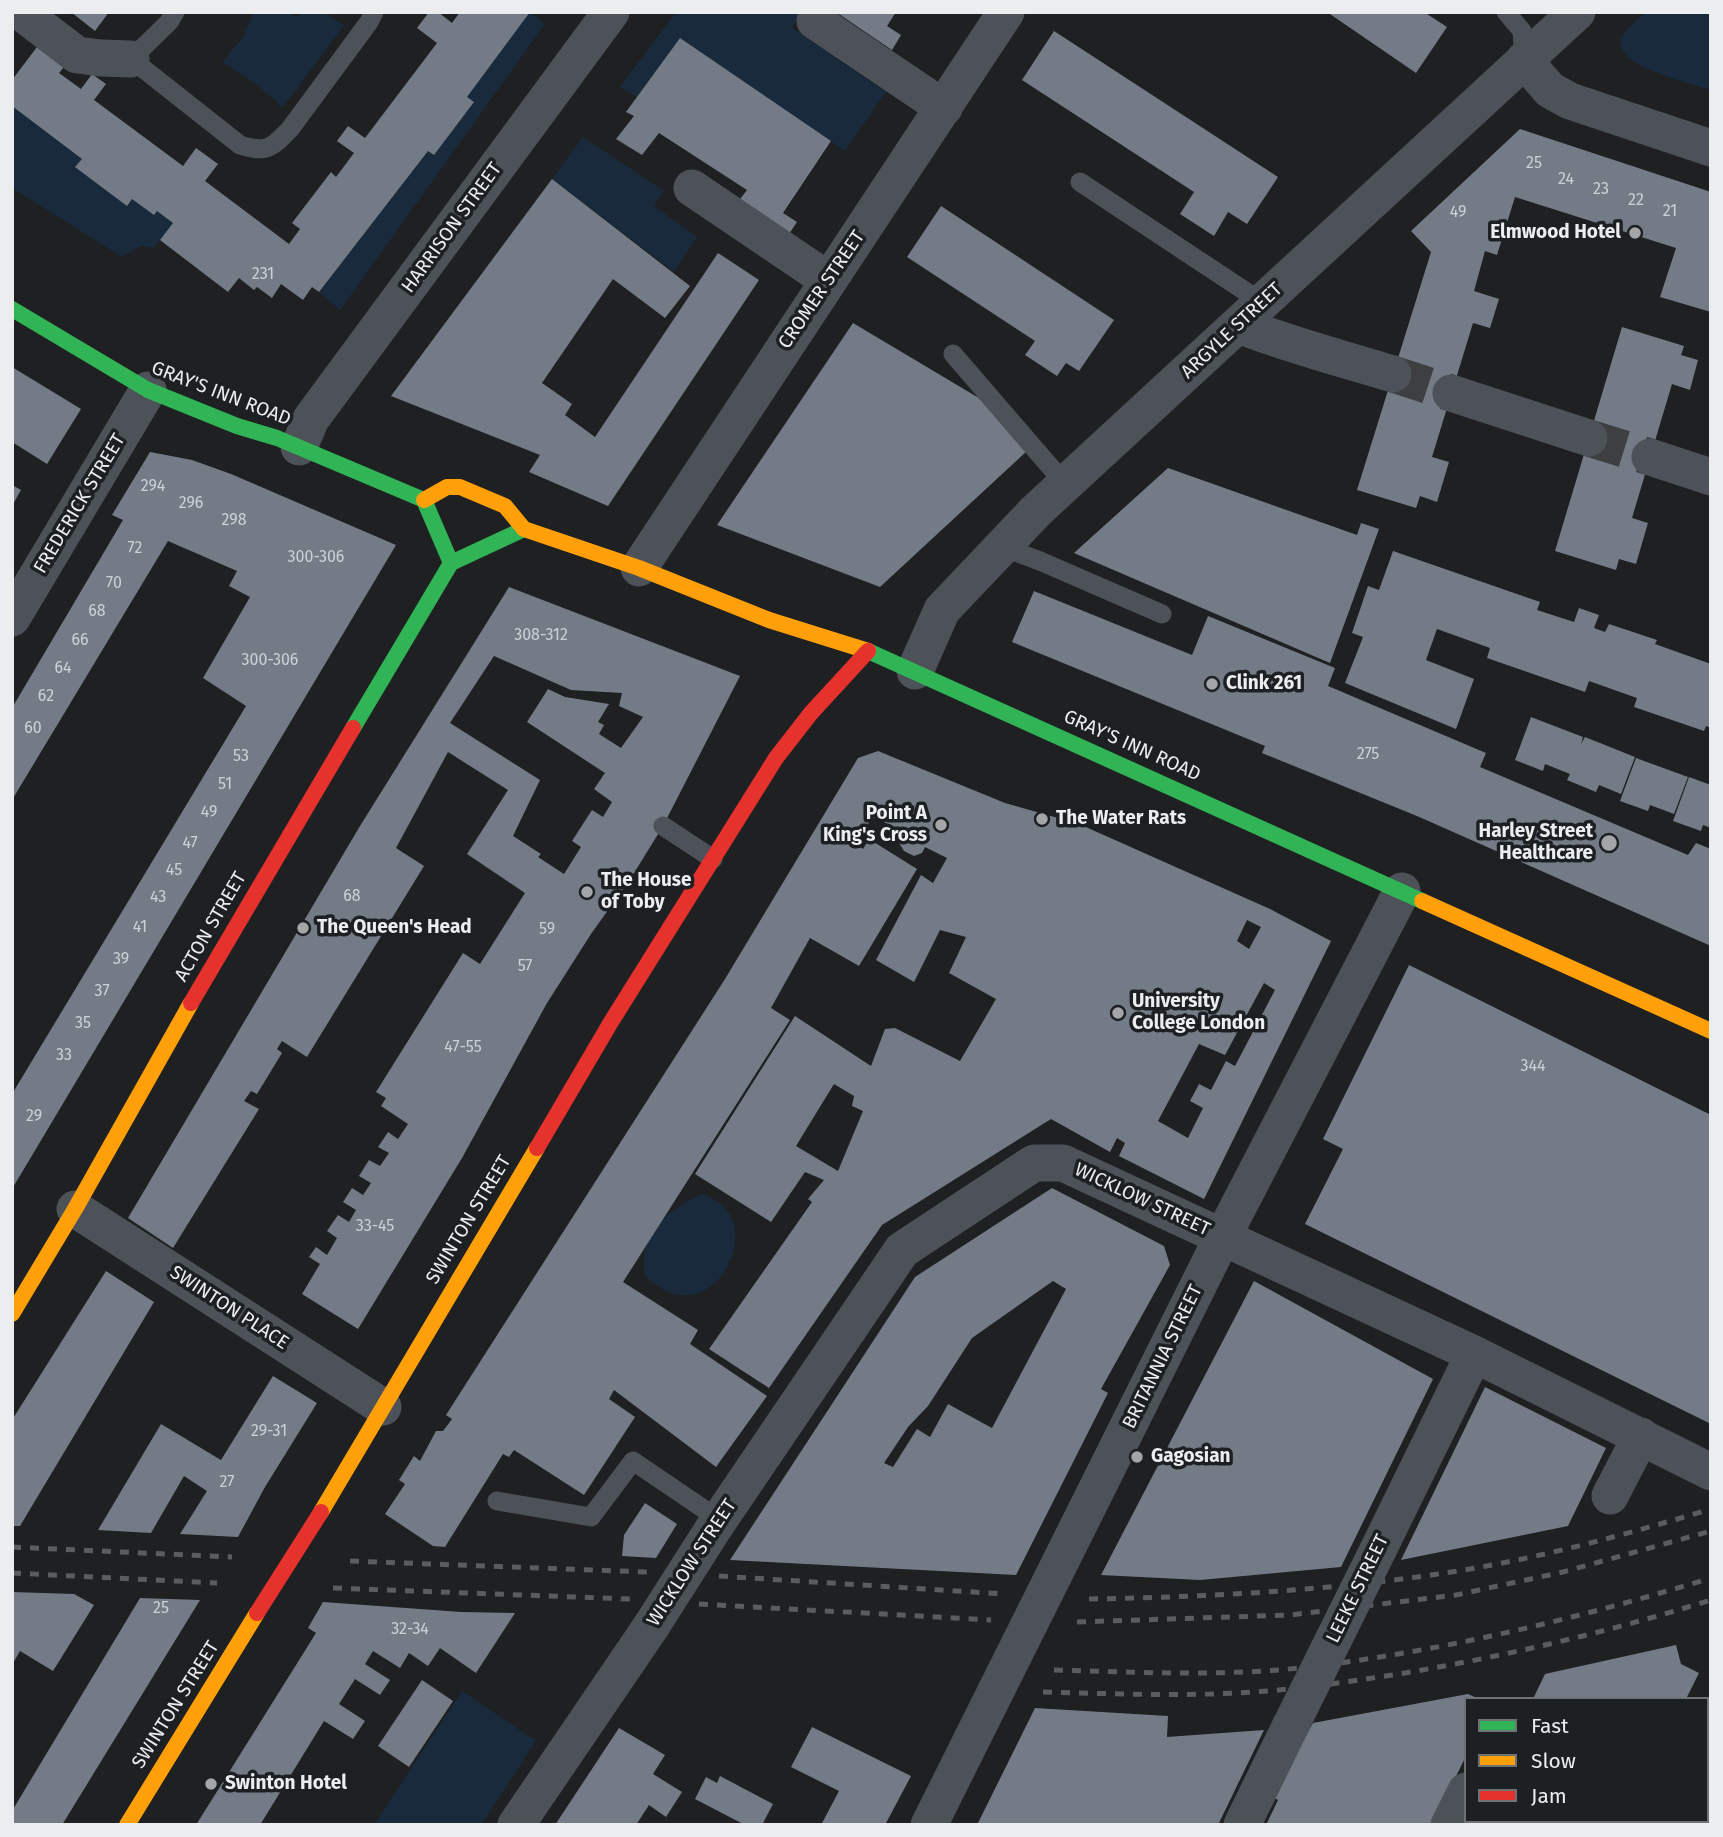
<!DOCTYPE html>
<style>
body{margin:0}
#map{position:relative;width:1723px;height:1837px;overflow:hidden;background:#1e2022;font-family:"Fira Sans",sans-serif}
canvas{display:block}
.frame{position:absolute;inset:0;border:14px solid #ebedef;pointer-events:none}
.legend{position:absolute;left:1464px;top:1697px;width:245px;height:126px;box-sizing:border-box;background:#1d2023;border:2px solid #6f7275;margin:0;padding:9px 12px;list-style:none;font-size:21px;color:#ebedef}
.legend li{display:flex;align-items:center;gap:14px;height:35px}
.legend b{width:35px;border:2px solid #6f7275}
</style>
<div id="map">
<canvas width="1723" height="1837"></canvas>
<div class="frame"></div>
<ul class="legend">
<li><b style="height:9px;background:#30b455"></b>Fast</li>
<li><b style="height:9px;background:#ff9f0a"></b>Slow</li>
<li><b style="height:9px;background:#e5322d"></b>Jam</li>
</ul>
</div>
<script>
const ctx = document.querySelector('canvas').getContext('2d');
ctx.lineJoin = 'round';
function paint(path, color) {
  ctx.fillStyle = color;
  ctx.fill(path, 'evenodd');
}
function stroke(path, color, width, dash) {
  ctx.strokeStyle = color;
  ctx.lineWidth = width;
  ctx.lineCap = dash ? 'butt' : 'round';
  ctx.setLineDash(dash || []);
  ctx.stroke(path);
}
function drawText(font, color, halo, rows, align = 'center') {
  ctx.font = font + ' "Fira Sans",sans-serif';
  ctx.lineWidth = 7;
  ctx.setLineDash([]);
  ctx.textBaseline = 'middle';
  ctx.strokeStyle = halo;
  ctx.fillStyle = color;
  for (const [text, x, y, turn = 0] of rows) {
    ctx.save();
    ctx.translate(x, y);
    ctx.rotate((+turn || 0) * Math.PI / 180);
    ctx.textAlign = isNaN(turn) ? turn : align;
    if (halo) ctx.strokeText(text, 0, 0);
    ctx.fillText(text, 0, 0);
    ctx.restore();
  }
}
const green = new Path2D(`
 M254,12h32l12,5 3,-5h23l20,14 -61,81 -31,-26 -30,-19 21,-25z
 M530,12l15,12 -205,286 -21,-18 109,-141 7,3 38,-51 -6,-6z
 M676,12h126l-10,16 94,64 -41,59 -165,-113 -43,59 -17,-10z
 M1646,12h65v78c-18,-6 -98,-24 -90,-50 3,-11 16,-20 25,-28z
 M12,106l70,53 -6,8 81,44 16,12 -19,25 -13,-2 -19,11 -110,-69z
 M583,137l81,54 -10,15 43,31 -23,35 -122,-93z
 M702,1194c75,22 10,149 -57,82 -8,-39 24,-69 57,-82z
 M462,1691l74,50 -55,84h-107z`);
const building = new Path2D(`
 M71,12h38l-14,19z
 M429,12h9l14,11 8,-11h70l-63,85 7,5 -40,53 -6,-4 -109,141 -7,-5 -9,13 -22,-16 -9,14 -15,-11 -3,3 -15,-12 -11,14 -68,-52 13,-17 -16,-12 -3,4 -22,-16 -5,7 -52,-39 7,-8 -70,-53v-26l25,-33 27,20 -5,6 22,16 11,-15 14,10 -12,16 89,66 13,-18 22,16 -13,17 84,63 11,-15 -8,-6 39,-51 5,5 18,-24 -17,-12 11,-15 17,12 72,-95 -20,-15z
 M836,12h60l-9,14 14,9 -9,15z
 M1327,12h97l23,15 -31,46z
 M1054,31l224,146 -31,47 -19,-12 -14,24 -34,-22 14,-22 -172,-112z
 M680,38l151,103 -48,72 14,9 -10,15 -50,-34 10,-13 -88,-57 -17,22 -26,-16 18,-23 -8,-4z
 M1520,129l191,63v120l-51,-15 16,-49 -161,-51 -18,58 -12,-4 -11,40 25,8 -9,29 -17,-5 -41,134 17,5 -12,40 -17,-6 -4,12 -59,-18 74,-238 -20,-21z
 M552,179l138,107 -25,32 -52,-39 -71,104 30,21 -7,11 30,22 123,-184 41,27 -151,226 -79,-34 11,-17 -149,-59z
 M941,206l173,114 -35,51 -13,-8 -9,13 -32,-21 10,-14 -128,-84z
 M853,323l141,84 33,44 -147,136 -163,-62z
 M1622,327l62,19 -3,9 17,5 -8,30 -18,-6 -40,134 16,5 -12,41 -17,-5 -3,11 -61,-19z
 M12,367l69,42 -34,55 -35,-22z
 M150,452l42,8 39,14 165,71 -384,644v-95l234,-388 -43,-28 47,-81 -21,-11 8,-15 -69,-30 -156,259v-92l111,-188 -11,-5z
 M1168,468l189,67 4,-12 18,6 -49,134 -256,-110z
 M12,485l9,5 -9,16z
 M1393,551l147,51 -3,8 37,12 5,-14 20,7 -5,13 11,4 4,-8 48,16 -2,4 56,20v64l-5,-2 -2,5 -70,-24 3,-9 -48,-17 -4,11 -98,-34 3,-10 -53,-19 -11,31 48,19 -18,50 -111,-46 18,-46 -11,-4 16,-47 11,4z
 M509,587l231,89 -77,150 -32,52 -40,56 -44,69 -85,155 -104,171 -56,-35 18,-30 -11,-7 7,-10 11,8 10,-17 -10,-7 11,-16 11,7 7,-12 -13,-8 9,-14 11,7 8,-12 -12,-7 10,-16 11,6 9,-13 -11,-6 10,-15 10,7 10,-15 -27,-18 5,-8 -10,-6 87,-139 17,11 45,-71 -58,-39 41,-64 -60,-38 -52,96 28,18 -117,191 -25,-16 -5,8 5,4 -25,41 -6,-3 -7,10 15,8 -86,139 -45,-30 232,-392zM494,656l77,34 51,3 -3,13 24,11 -22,31 -22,-14 5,-9 -6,-3 11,-18 -44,-7 -17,-8 -21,33 78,51 -11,16 18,13 -9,15 -11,-7 -20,31 9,6 -17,27 -26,-17 3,-3 -28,-18 27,-56 -90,-57z
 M1034,591l158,64 16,-39 127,52 -7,18 158,67 -6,14 208,88 8,-12 15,6v97l-294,-130 -155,-63 3,-7 -253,-104z
 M1531,717l52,20 -2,7 4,-7 50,20 -14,37 -22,-9 -3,7 -29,-12 3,-6 -25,-10 -2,7 -28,-11z
 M878,751l127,52 74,21 191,85 61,32 -127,258 -85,-43 6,-13 -8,-5 -7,14 -59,-33 -169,106 -113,163 -60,-39 103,-147 -4,-3 16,-19 -19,-8 -34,50 -76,-48 100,-158 76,50 14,-37 10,-1 65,33 36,-62 -47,-26 17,-36 -26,-7 -26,52 -38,-22 45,-85 12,8 14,-25 -22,-11 -3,6 -8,3 -10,-5 -5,-8 2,-4 -8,-5 4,-6 -25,-11 -15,27 6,5 6,-10 48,30 -58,97 -49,-28 -39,70 19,12 -167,262 75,48 -8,14 77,52 -51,71 -102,-77 -5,9 26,18 -51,78 -70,-45 -5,7 -6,-3 -58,93 -12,-1 -48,-32 20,-30 -6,-4 15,-24 6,5 16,-30h7l9,-12 -6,-4 279,-436 133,-221zM1247,920l14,7 -12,22 -12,-8zM1264,983l11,7 -40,76 -9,-5 -15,29 -12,-6 -9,17 13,7 -15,30 -30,-17 41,-77 26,11zM834,1084l20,12 -2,10 11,5 -25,60 -42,-25z
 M1636,758l52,19 -14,37 -24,-9 -2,6 -28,-10z
 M1689,777l22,8v43l-8,-3 -2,6 -28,-10z
 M1409,965l302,150v309l-406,-200 38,-75 -20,-10z
 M1052,1188l112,58 6,19 -69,124 7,4 -92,182 -286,-15 185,-283zM1053,1281l13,8 -74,139 -44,-24 -18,33 -13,-8 -24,38 -9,-4 24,-36 20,-21 44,-68z
 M106,1271l48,31 -134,224h-8v-106z
 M1254,1281l179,98 -92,188 -141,13 -99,-5z
 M273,1376l44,27 -52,84 -27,50 -58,-3 27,-43 -23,-15 -33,57 -53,-3 63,-106 60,36z
 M1485,1387l121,61 -38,78 -167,34z
 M645,1503l32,21 -21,34 -34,-2 2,-21z
 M12,1592l62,2 20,11 -41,66 -33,-20 -8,14z
 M140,1598l60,2 -138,225h-50v-14z
 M323,1602l138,10 54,1 -39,60 -36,-25 -12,18 -19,-13 -9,15 -27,-17 -8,13 25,16 -10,15 -25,-16 -16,25 26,17 -12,18 -29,-18 -64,104h-64l120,-192 -8,-5z
 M1676,1645l5,19 18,9 -13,26h-153l12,-25z
 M422,1680l31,21 -44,66 -31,-21z
 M1468,1694l11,5h-13v57l-34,69h-166l12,-25 -7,-4 42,-73z
 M1711,1702v123h-69l-1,-4h66v-113z
 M1035,1708l133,8 -1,21 97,-7 -46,95h-241z
 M812,1727l99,49 -26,49h-64l18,-34 -48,-24z
 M619,1728l46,27 -12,19 29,18 -16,25 -17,-12 -13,20h-81z
 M720,1776l53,28 -11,21h-17l-50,-26 11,-22 11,6z
 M1560,1821h34l-6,4h-30z`);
const streetTunnel = new Path2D(`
 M1393,374l58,19
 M1589,438l61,19`);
const lane = new Path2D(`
 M175,12l-6,10 -38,37 109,86c26,8 31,4 50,-16l79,-107 5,-10
 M1506,12l16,19 2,29
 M1080,182l183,121
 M953,354l113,131
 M1000,546l40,15 122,53
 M663,826l50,33
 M497,1501l94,16 42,-56 87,59`);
const street = new Path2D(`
 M21,12l56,43 24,3 30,1
 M821,12l-6,9 129,87
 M1524,60l26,30 20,11 141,47
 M692,188l136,92
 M1239,325c50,20 102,33 154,49
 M1451,393l138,45
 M299,447l12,-28 300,-407
 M1650,457l61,20
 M639,568l367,-556
 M12,618l136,-228
 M915,671l27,-61 94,-99 541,-499
 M75,1209l308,198
 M1610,1496l31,-60
 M715,1526l187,-276 132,-87h29l411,191 237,118
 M1378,1550l96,-196
 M516,1825l136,-200
 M929,1825l293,-587 180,-347
 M1242,1825l48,-98
 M1449,1825l17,-34`);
const fast = new Path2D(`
 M12,309l136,81 89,36 40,12 147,62
 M424,500l27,63
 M868,651l554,250
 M353,728l98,-165 73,-34`);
const slow = new Path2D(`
 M424,500l23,-13h13l45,19 19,23
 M524,529l115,39 130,52 99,31
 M1422,901l289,130
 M12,1314l63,-105 116,-206
 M321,1512l216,-364
 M127,1825l130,-212`);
const jam = new Path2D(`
 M191,1003l162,-275
 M537,1148l74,-126 165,-264 35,-45 57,-62`);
const rail = new Path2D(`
 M12,1547l220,10
 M350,1561l297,11
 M12,1573l205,10
 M719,1576l286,18
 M333,1588l297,11
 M1089,1599c117,-2 233,-8 349,-25 92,-13 183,-38 273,-65
 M699,1604l292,16
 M1077,1622l213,-7 166,-20 107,-23 148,-41
 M1054,1670c84,2 170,7 254,-3 136,-16 272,-49 403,-89
 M1043,1692c85,2 170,6 254,-4 140,-16 279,-46 414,-88`);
const streetBridge = new Path2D(`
 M652,1625l63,-99
 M1290,1727l88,-177`);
const jamBridge = new Path2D(`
 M257,1613l64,-101`);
const markers = [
 [1635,233,7,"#a3a5a7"],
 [1212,684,7,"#a3a5a7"],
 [1042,819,7,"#a3a5a7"],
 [941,825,7,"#a3a5a7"],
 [1609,843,9,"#a3a5a7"],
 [587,892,7,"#a3a5a7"],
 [303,928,7,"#a3a5a7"],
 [1118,1013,7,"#a3a5a7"],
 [1137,1457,7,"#a3a5a7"],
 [211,1784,7,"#a3a5a7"]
];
const numberNames = [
 ["25",1534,164],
 ["24",1566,180],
 ["23",1601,190],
 ["22",1636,201],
 ["21",1670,212],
 ["49",1458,213],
 ["231",263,275],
 ["294",153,487],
 ["296",191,504],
 ["298",234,521],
 ["72",135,549],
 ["300-306",316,558],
 ["70",114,584],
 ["68",97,612],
 ["308-312",541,636],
 ["66",80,641],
 ["300-306",270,661],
 ["64",63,669],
 ["62",46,697],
 ["60",33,729],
 ["275",1368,755],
 ["53",241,757],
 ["51",225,785],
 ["49",209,813],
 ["47",190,844],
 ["45",174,871],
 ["68",352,897],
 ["43",158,898],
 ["41",140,928],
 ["59",547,930],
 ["39",121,960],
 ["57",525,967],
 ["37",102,992],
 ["35",83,1024],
 ["47-55",463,1048],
 ["33",64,1056],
 ["344",1533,1067],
 ["29",34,1117],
 ["33-45",375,1227],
 ["29-31",269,1432],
 ["27",227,1483],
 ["25",161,1609],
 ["32-34",410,1630]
];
const streetNames = [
 ["HARRISON STREET",452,228,-54],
 ["CROMER STREET",822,290,-56],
 ["ARGYLE STREET",1232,331,-43],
 ["GRAY'S INN ROAD",221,394,21],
 ["FREDERICK STREET",80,504,-59],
 ["GRAY'S INN ROAD",1132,746,24],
 ["ACTON STREET",211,927,-60],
 ["WICKLOW STREET",1142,1200,25],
 ["SWINTON STREET",469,1220,-59],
 ["SWINTON PLACE",229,1308,33],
 ["BRITANNIA STREET",1163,1357,-64],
 ["WICKLOW STREET",692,1563,-57],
 ["LEEKE STREET",1358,1589,-64],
 ["SWINTON STREET",176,1705,-58]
];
const poiNames = [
 ["Elmwood Hotel",1621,233,"right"],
 ["Clink 261",1226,684],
 ["Point A",927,814,"right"],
 ["King's Cross",927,836,"right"],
 ["The Water Rats",1056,819],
 ["Harley Street",1593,832,"right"],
 ["Healthcare",1593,854,"right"],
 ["The House",601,881],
 ["of Toby",601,903],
 ["The Queen's Head",317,928],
 ["University",1132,1002],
 ["College London",1132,1024],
 ["Gagosian",1151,1457],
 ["Swinton Hotel",225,1784]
];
paint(green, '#182a3b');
paint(building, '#737c86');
stroke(streetTunnel, '#3d3f41', 37, [37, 18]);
stroke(lane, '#4c5257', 19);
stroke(street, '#4c5257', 37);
stroke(fast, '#30b455', 16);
stroke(slow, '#ff9f0a', 16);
stroke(jam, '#e5322d', 16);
stroke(rail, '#5a5c60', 5, [9, 9]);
stroke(streetBridge, '#4c5257', 37);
stroke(jamBridge, '#e5322d', 16);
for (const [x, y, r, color] of markers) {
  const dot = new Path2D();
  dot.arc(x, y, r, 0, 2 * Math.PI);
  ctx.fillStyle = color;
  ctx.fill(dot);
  stroke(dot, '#1d2023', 2.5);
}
drawText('16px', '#cdd1d5', null, numberNames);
drawText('19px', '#ebedef', '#1d2023', streetNames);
drawText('bold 19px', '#ebedef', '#1d2023', poiNames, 'left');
</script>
